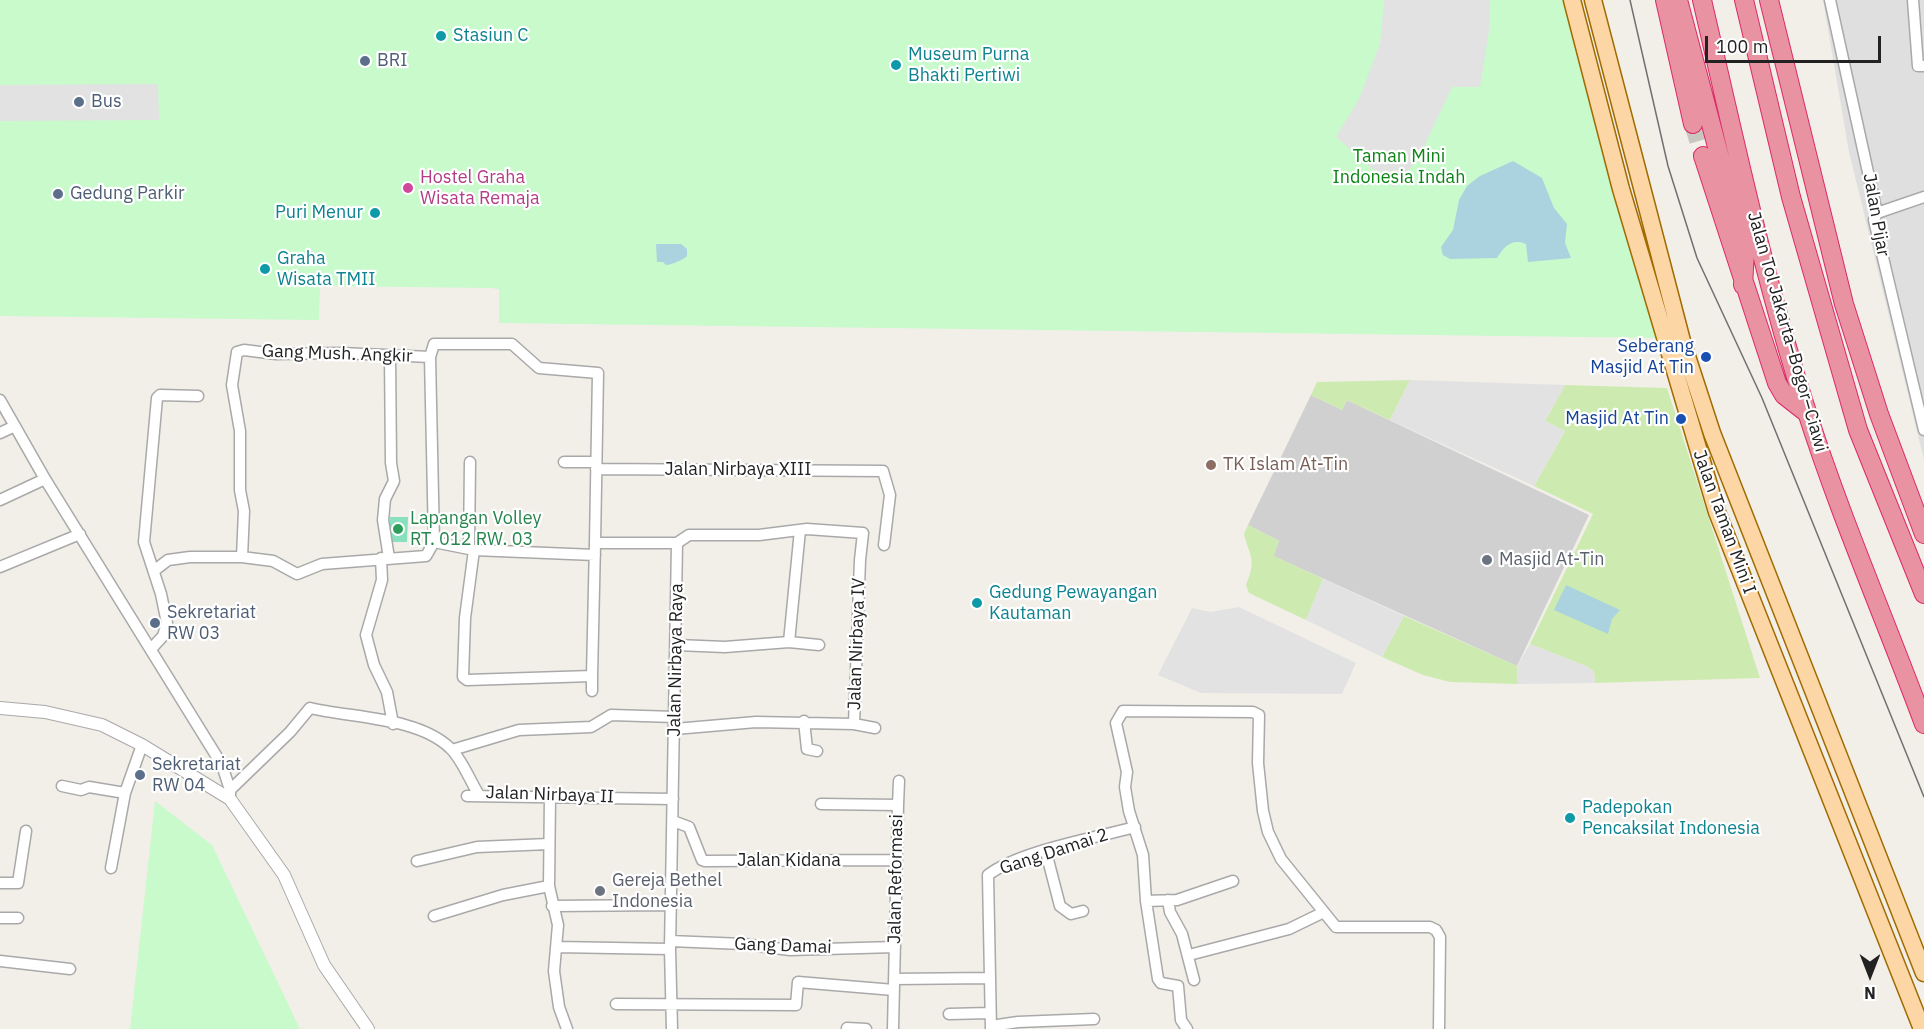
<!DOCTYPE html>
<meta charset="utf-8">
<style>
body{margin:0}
#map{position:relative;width:1924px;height:1029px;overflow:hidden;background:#f2efe9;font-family:"IBM Plex Sans",sans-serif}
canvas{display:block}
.north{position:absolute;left:1840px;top:945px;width:60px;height:60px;-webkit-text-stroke:4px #fff;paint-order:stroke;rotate:180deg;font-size:16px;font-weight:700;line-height:24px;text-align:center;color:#222}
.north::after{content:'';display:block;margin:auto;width:21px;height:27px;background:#222;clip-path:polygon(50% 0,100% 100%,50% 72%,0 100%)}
.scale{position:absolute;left:1705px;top:36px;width:176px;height:27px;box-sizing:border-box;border:3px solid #222;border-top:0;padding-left:8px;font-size:18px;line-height:21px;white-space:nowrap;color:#222;-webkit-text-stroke:4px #fff;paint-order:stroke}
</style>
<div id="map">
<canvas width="1924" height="1029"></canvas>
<div class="north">N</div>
<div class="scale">100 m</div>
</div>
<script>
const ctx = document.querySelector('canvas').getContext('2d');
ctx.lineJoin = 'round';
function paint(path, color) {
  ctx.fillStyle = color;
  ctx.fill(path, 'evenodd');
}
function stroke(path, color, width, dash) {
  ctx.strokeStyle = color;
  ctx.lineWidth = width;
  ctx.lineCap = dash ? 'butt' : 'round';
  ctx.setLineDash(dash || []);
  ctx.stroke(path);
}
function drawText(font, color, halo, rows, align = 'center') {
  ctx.font = font + ' "IBM Plex Sans",sans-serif';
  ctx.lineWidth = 4.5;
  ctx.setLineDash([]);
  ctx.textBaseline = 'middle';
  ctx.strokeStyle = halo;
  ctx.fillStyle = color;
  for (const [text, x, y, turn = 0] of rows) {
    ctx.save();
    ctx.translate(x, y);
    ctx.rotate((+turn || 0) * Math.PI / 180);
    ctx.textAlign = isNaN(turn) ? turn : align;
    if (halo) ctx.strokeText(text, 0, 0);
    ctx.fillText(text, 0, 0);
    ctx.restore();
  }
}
const residential = new Path2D(`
 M1823,0h101v460l-75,-308z`);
const religious = new Path2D(`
 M1311,395l31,15 5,-10 242,115 -72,151 -244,-110 6,-15 -31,-16z`);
const grass = new Path2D(`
 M1410,380l-20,40 -43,-20 -5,10 -31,-15 6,-13z
 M1565,385l102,3 93,290 -165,5 -1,-11 -6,-5 -58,-23 63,-130 -59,-28 31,-55 -20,-10z
 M1248,525l31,16 -5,15 49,23 -17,41 -57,-27 -3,-8c11,-28 4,-26 -2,-51z
 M1404,616l113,50 1,18 -68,-2 -27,-7 -41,-18z`);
const park = new Path2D(`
 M0,0h1568l92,338 -1161,-15v-34l-9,-1 -170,-2 -1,34 -319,-4z
 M155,801l57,44 88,184h-170z`);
const pitch = new Path2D(`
 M390,517h18l-1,25h-18z`);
const parking = new Path2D(`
 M1384,0h106l-1,31 -9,56h-28l-32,68 -25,33 -59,-51 23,-38 21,-55z
 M158,84l1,36 -159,1v-36z
 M1410,380l155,5 -20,36 20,10 -31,55 -144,-66z
 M1323,579l81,37 -22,41 -76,-37z
 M1239,607l117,56 -14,31 -141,-1 -43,-18 34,-67 19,4z
 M1530,644l58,23 6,5 1,11 -77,1 -1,-18z`);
const water = new Path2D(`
 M1513,161l29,17 12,30 13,16 -2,19 6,15 -43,4 -2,-18c-14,-6 -22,2 -29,14l-47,1 -7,-4 -2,-8 12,-17 6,-30 8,-14 13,-10z
 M656,244h25l6,5v7c-3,4 -17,9 -21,9l-3,-3h-6z
 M1566,585l54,25 -8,9 -4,15 -54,-24z`);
const motorwayTunnel = new Path2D(`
 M1693,124l10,32`);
const minor = new Path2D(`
 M1830,0l47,213 -3,7 50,210
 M1913,0l5,66h6
 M1877,213l47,-16
 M0,400l45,79 177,286 8,25v9
 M0,433l15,-7
 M564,462h32
 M596,469l287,2 7,24 -6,50
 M0,500l45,-21
 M434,542l40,8 121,5
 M469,549l1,-87
 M474,550l-9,68 -2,59 4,3 125,-4 3,-133
 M242,557l2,-46 -4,-21v-59l-8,-46 5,-33 7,-2 32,4 65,-1 89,4
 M381,558l1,22 -16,55 8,30 13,27 6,32
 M389,558l-6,-38 2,-21 9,-18 -3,-18 -1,-108
 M0,567l80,-33
 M155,570l13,-10 22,-3h52l31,4 24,13 25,-10 104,-8 8,-14 -4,-185 4,-13h78l27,24 59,5 -3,170h82l-7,406 2,80
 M789,642l30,3
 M677,645l48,2 64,-5 11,-112
 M151,649l12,-13 4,-13 -6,-29 -17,-52 13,-144 3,-3 38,1
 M592,691v-15
 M804,721l3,28 10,2
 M854,724l21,4
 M675,729l81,-7 98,2 6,-164 3,-27 -56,-4 -48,6h-70l-12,8
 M452,750l67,-20 72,-3 20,-12 64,2
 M62,786l19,4 8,-3 36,6
 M230,790l60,-58 20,-24c42,10 108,9 140,40 12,11 20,33 29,47
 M467,796l206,3
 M550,796l-1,90 9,39 -4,46 5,36 8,22
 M821,804l77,1 -5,224
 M898,805l1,-24
 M673,821l16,6 13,33 3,1 189,-1
 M1046,852l14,54 11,8 12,-3
 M417,861l60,-14 72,-3
 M111,868l14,-75 17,-48
 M0,883h18l8,-52
 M1168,900l2,12 12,22 12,46
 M1146,901l31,-1 56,-19
 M552,906l120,-1
 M434,916l69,-21 46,-9
 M0,918h18
 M670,941l73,3 47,6 105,-3
 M556,947l114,2
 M1189,955l100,-26 35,-17
 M0,961l70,8
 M894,979l96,-1
 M616,1004l180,1 2,-23 96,8
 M949,1014l41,-1
 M991,1026l27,-4 76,-3
 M847,1028l19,1
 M991,1029l-3,-154c31,-24 107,-37 147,-48
 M1187,1029l-6,-9 -3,-34 -17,-3 -3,-4 -12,-78 -3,-46 -14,-44 -4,-24 2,-15 -11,-49 7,-12 130,1 6,3 -1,48 5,48 5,21 13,27 55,68h94l6,3 4,7 -1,92`);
const tertiary = new Path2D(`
 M0,708l45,4 57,13 40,20 88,54 54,76 40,90 44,64`);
const primary = new Path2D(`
 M1572,0l49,189 96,323 205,517
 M1593,0l89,341 30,92 212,540`);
const motorway = new Path2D(`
 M1665,0l28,124
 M1678,0l67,252 -2,33
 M1702,0c32,137 61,275 104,409 34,107 79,210 118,315
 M1744,0l47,197 67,233 66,164
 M1769,0l75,304 35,110 45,120
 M1703,156l74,227 7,12 23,18`);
const tram = new Path2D(`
 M1630,0l38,166 29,92 65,140 162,399`);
const markers = [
 [441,36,6,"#0f9aa8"],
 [365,61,6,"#5c6f8a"],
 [896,65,6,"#0f9aa8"],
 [79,102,6,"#5c6f8a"],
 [408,188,6,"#d1479c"],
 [58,194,6,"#5c6f8a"],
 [375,213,6,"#0f9aa8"],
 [265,269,6,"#0f9aa8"],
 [1706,357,6,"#1a4fb4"],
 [1681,419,6,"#1a4fb4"],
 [1211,465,6,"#8d6e63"],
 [398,529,6,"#2e9e5b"],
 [1487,560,6,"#6b7280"],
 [977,603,6,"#0f9aa8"],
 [155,623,6,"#5c6f8a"],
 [140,775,6,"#5c6f8a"],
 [1570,818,6,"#0f9aa8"],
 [600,891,6,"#6b7280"]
];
const cultureNames = [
 ["Stasiun C",453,36],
 ["Museum Purna",908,55],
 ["Bhakti Pertiwi",908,76],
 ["Puri Menur",363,213,"right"],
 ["Graha",277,259],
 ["Wisata TMII",277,280],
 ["Gedung Pewayangan",989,593],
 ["Kautaman",989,614],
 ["Padepokan",1582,808],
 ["Pencaksilat Indonesia",1582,829]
];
const serviceNames = [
 ["BRI",377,61],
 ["Bus",91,102],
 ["Gedung Parkir",70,194],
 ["Sekretariat",167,613],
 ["RW 03",167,634],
 ["Sekretariat",152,765],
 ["RW 04",152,786]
];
const parkNames = [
 ["Taman Mini",1399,157],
 ["Indonesia Indah",1399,178]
];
const hotelNames = [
 ["Hostel Graha",420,178],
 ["Wisata Remaja",420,199]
];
const streetNames = [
 ["Jalan Pijar",1876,215,80],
 ["Jalan Tol Jakarta–Bogor–Ciawi",1787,332,74],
 ["Gang Mush. Angkir",337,354,2],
 ["Jalan Nirbaya XIII",738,470],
 ["Jalan Taman Mini I",1724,522,70],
 ["Jalan Nirbaya IV",857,644,-88],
 ["Jalan Nirbaya Raya",676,660,-89],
 ["Jalan Nirbaya II",550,795,2],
 ["Gang Damai 2",1054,852,-18],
 ["Jalan Kidana",789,861],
 ["Jalan Reformasi",896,879,-89],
 ["Gang Damai",783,946,2]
];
const transitNames = [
 ["Seberang",1694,347],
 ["Masjid At Tin",1694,368],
 ["Masjid At Tin",1669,419]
];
const educationNames = [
 ["TK Islam At-Tin",1223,465]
];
const leisureNames = [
 ["Lapangan Volley",410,519],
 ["RT. 012 RW. 03",410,540]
];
const worshipNames = [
 ["Masjid At-Tin",1499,560],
 ["Gereja Bethel",612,881],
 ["Indonesia",612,902]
];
paint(residential, '#e0dfdf');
paint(religious, '#d0d0d0');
paint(grass, '#cdebb0');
paint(park, '#c8facc');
paint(pitch, '#88e0be');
paint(parking, '#e2e2e2');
paint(water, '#aad3df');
stroke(motorwayTunnel, '#c8c6c1', 18, [18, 9]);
stroke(minor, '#a9a9a9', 13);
stroke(tertiary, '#a9a9a9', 14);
stroke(primary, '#a06b00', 19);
stroke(motorway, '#dc2a67', 20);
stroke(minor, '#fff', 10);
stroke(tertiary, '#fff', 12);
stroke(primary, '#fcd6a4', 16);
stroke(motorway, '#e892a2', 18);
stroke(tram, '#707070', 1.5);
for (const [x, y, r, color] of markers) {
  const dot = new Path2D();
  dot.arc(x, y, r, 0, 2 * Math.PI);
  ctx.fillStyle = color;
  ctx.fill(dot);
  stroke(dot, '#fff', 2);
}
drawText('18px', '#0d838f', '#fff', cultureNames, 'left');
drawText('18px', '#4e5e75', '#fff', serviceNames, 'left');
drawText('18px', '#0c8416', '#fff', parkNames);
drawText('18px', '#b23c85', '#fff', hotelNames, 'left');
drawText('18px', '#222', '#fff', streetNames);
drawText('18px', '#164399', '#fff', transitNames, 'right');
drawText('18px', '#785e54', '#fff', educationNames, 'left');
drawText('18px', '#27864d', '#fff', leisureNames, 'left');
drawText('18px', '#5b616d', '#fff', worshipNames, 'left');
</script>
